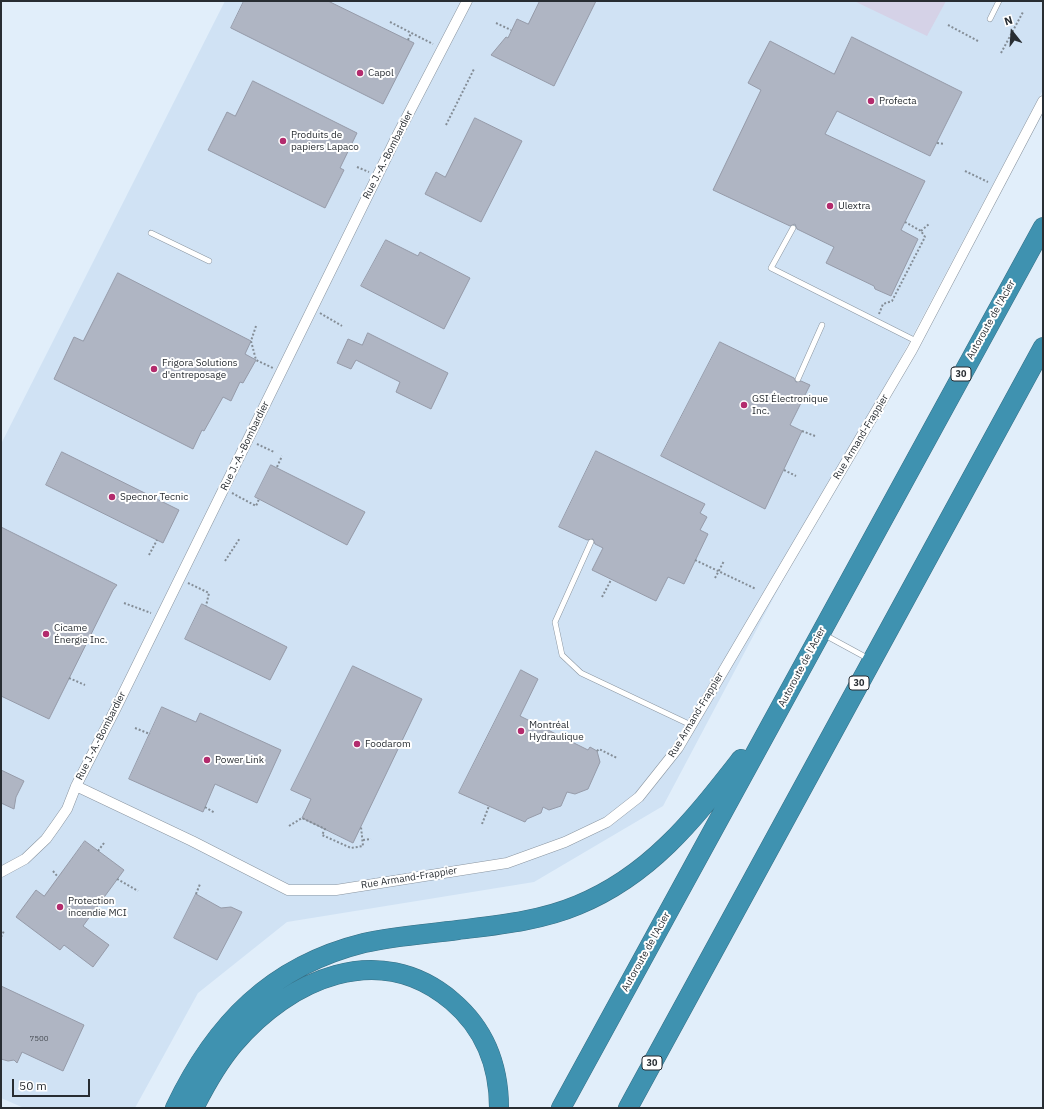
<!DOCTYPE html>
<meta charset="utf-8">
<style>
body{margin:0}
#map{position:relative;width:1044px;height:1109px;overflow:hidden;background:#e1eefa;font-family:"IBM Plex Sans",sans-serif}
canvas{display:block}
.frame{position:absolute;inset:0;border:2px solid #282d32;pointer-events:none}
.north{position:absolute;left:992px;top:12px;width:40px;height:40px;-webkit-text-stroke:3px #fff;paint-order:stroke;rotate:343deg;font-size:11px;font-weight:700;line-height:16px;text-align:center;color:#282d32}
.north::after{content:'';display:block;margin:auto;width:14px;height:18px;background:#282d32;clip-path:polygon(50% 0,100% 100%,50% 72%,0 100%)}
.scale{position:absolute;left:12px;top:1079px;width:78px;height:18px;box-sizing:border-box;border:2px solid #282d32;border-top:0;padding-left:5px;font-size:12px;line-height:14px;white-space:nowrap;color:#282d32;-webkit-text-stroke:3px #fff;paint-order:stroke}
</style>
<div id="map">
<canvas width="1044" height="1109"></canvas>
<div class="frame"></div>
<div class="north">N</div>
<div class="scale">50 m</div>
</div>
<script>
const ctx = document.querySelector('canvas').getContext('2d');
ctx.lineJoin = 'round';
function paint(path, color) {
  ctx.fillStyle = color;
  ctx.fill(path, 'evenodd');
}
function stroke(path, color, width, dash) {
  ctx.strokeStyle = color;
  ctx.lineWidth = width;
  ctx.lineCap = dash ? 'butt' : 'round';
  ctx.setLineDash(dash || []);
  ctx.stroke(path);
}
function drawText(font, color, halo, rows, align = 'center') {
  ctx.font = font + ' "IBM Plex Sans",sans-serif';
  ctx.lineWidth = 4;
  ctx.setLineDash([]);
  ctx.textBaseline = 'middle';
  ctx.strokeStyle = halo;
  ctx.fillStyle = color;
  for (const [text, x, y, turn = 0] of rows) {
    ctx.save();
    ctx.translate(x, y);
    ctx.rotate((+turn || 0) * Math.PI / 180);
    ctx.textAlign = isNaN(turn) ? turn : align;
    if (halo) ctx.strokeText(text, 0, 0);
    ctx.fillText(text, 0, 0);
    ctx.restore();
  }
}
const built = new Path2D(`
 M225,1h818v89l-380,716 -129,76 -247,40 -89,71 -63,115h-111l-23,-10v-654z`);
const green = new Path2D(`
 M854,1h92l-19,35z`);
const building = new Path2D(`
 M244,1h84l86,42 -31,61 -152,-76z
 M540,1h56l-42,85 -63,-31 15,-18 2,1 9,-19 11,5z
 M852,37l110,55 -32,64 -93,-45 -12,23 100,47 -24,49 17,9 -27,57 -16,-7 -1,-3 -48,-23 8,-16 -37,-18 -2,-5 -5,2 -77,-36 48,-100 -13,-7 22,-42 64,33z
 M253,81l104,52 -17,35 4,2 -19,38 -117,-58 19,-38 8,4z
 M475,118l47,23 -41,81 -56,-28 11,-22 9,5z
 M386,240l32,16 2,-4 50,26 -26,51 -83,-43z
 M118,273l133,68 -6,13 11,6 -13,23 -3,-1 -9,19 -8,-4 -19,34 -2,-1 -9,19 -139,-70 20,-42 9,4z
 M368,333l80,40 -17,36 -35,-17 4,-10 -44,-22 -5,9 -14,-6 11,-24 14,6z
 M720,342l74,36 2,4 5,-1 9,4 -20,40 12,6 -37,78 -104,-53z
 M596,451l109,53 -5,9 7,4 -7,13 8,4 -24,50 -16,-7 -12,24 -64,-31 11,-22 -8,-4 -2,-5 -6,1 -28,-13z
 M62,452l117,58 -16,33 -117,-58z
 M271,465l94,47 -18,33 -92,-48z
 M1,527l116,58 -4,5 -64,129 -48,-23z
 M202,604l85,43 -17,33 -85,-41z
 M353,666l69,33 -69,144 -51,-25 9,-19 -20,-9z
 M521,670l17,9 -18,37 68,34 2,-3 7,4 3,11 -12,27 -13,5 -8,-2 -6,14 -12,4 -6,-3 -2,6 -14,6 -2,3 -66,-29z
 M162,707l34,15 4,-9 81,37 -24,53 -42,-19 -12,28 -74,-33z
 M1,770l23,11 -8,16 -2,12 -13,-6z
 M85,841l39,29 -41,56 26,19 -16,22 -29,-22 -4,5 -44,-33 20,-27 8,6z
 M196,894l25,14 10,-1 11,5 -25,48 -43,-22z
 M1,986l83,39 -21,46 -41,-19 -5,11 -3,-3 -6,1 -7,-2z`);
const path = new Path2D(`
 M390,22l43,22
 M496,23l15,7
 M948,25l30,16
 M408,40l3,-7
 M1001,53l22,-41
 M446,125l28,-56
 M937,143l7,1
 M357,167l12,5
 M965,171l23,11
 M921,231l8,-7
 M320,313l22,13
 M879,314l4,-10 9,-3 33,-64 -4,-6 -16,-9
 M256,326l-5,15 5,19 17,8
 M802,431l13,5
 M257,444l17,8
 M277,467l5,-11
 M784,470l12,6
 M232,493l24,13 3,-7
 M149,555l8,-15
 M695,560l61,29
 M225,561l15,-23
 M715,578l9,-17
 M188,583l21,10 -3,13
 M602,597l9,-17
 M124,603l27,10
 M69,678l16,7
 M135,728l15,6
 M597,751l2,-2 18,9
 M205,807l10,6
 M482,824l7,-18
 M289,826l13,-8 23,11 -3,6 29,13 12,-2 -2,-19
 M363,840l8,-1
 M98,851l6,-8
 M53,871l5,6
 M117,879l21,12
 M196,894l4,-10
 M1,937l3,-6`);
const service = new Path2D(`
 M990,19l9,-18
 M793,228l-22,40 145,73
 M151,233l58,28
 M798,379l24,-54
 M591,542l-36,80 7,33 19,18 110,52
 M823,634l46,25`);
const minor = new Path2D(`
 M76,786l116,55 96,49h48l171,-27 58,-21 42,-20 32,-25 39,-49 234,-398 131,-249
 M1,872l24,-13 21,-20 10,-14 11,-16 9,-23 40,-78 282,-574 69,-133`);
const motorway = new Path2D(`
 M175,1108c40,-84 96,-142 189,-165 30,-7 63,-9 94,-13 40,-5 82,-9 120,-25 73,-30 116,-86 163,-146
 M194,1108c11,-22 24,-45 40,-64 55,-65 145,-105 218,-43 33,28 47,65 47,107
 M561,1108l482,-881
 M628,1108l415,-761`);
const markers = [
 [360,73,4,"#b32b6d"],
 [871,101,4,"#b32b6d"],
 [283,141,4,"#b32b6d"],
 [830,206,4,"#b32b6d"],
 [154,369,4,"#b32b6d"],
 [744,405,4,"#b32b6d"],
 [112,497,4,"#b32b6d"],
 [46,634,4,"#b32b6d"],
 [521,731,4,"#b32b6d"],
 [357,744,4,"#b32b6d"],
 [207,760,4,"#b32b6d"],
 [60,907,4,"#b32b6d"]
];
const numberNames = [
 ["7500",39,1039]
];
const shields = [
 [961,374,20],
 [859,683,20],
 [652,1063,20]
];
const shieldNames = [
 ["30",961,374],
 ["30",859,683],
 ["30",652,1063]
];
const poiNames = [
 ["Capol",368,73],
 ["Profecta",879,101],
 ["Produits de",291,135],
 ["papiers Lapaco",291,147],
 ["Ulextra",838,206],
 ["Frigora Solutions",162,363],
 ["d'entreposage",162,375],
 ["GSI Électronique",752,399],
 ["Inc.",752,411],
 ["Specnor Tecnic",120,497],
 ["Cicame",54,628],
 ["Énergie Inc.",54,640],
 ["Montréal",529,725],
 ["Hydraulique",529,737],
 ["Foodarom",365,744],
 ["Power Link",215,760],
 ["Protection",68,901],
 ["incendie MCI",68,913]
];
const streetNames = [
 ["Rue J.-A.-Bombardier",388,155,-63],
 ["Autoroute de l'Acier",991,320,-61],
 ["Rue Armand-Frappier",861,437,-59],
 ["Rue J.-A.-Bombardier",245,446,-64],
 ["Autoroute de l'Acier",802,667,-62],
 ["Rue Armand-Frappier",696,715,-59],
 ["Rue J.-A.-Bombardier",101,736,-63],
 ["Rue Armand-Frappier",409,878,-9],
 ["Autoroute de l'Acier",646,952,-61]
];
paint(built, '#d0e2f4');
paint(green, '#d5d2e7');
paint(building, '#afb5c3');
stroke(building, '#969ba9', 1);
stroke(service, '#8a95a0', 6);
stroke(minor, '#8a95a0', 11);
stroke(motorway, '#376f84', 20);
stroke(path, '#848d96', 2, [2, 2]);
stroke(service, '#fff', 5);
stroke(minor, '#fff', 10);
stroke(motorway, '#3f92b0', 19);
for (const [x, y, r, color] of markers) {
  const dot = new Path2D();
  dot.arc(x, y, r, 0, 2 * Math.PI);
  ctx.fillStyle = color;
  ctx.fill(dot);
  stroke(dot, '#fff', 1.5);
}
drawText('8px', '#4a4f56', null, numberNames);
for (const [x, y, w] of shields) {
  const box = new Path2D();
  box.roundRect(x - w / 2, y - 7, w, 14, 3);
  ctx.fillStyle = '#fff';
  ctx.fill(box);
  stroke(box, '#282d32', 1);
}
drawText('bold 9px', '#282d32', null, shieldNames);
drawText('10px', '#282d32', '#fff', poiNames, 'left');
drawText('10px', '#282d32', '#fff', streetNames);
</script>
